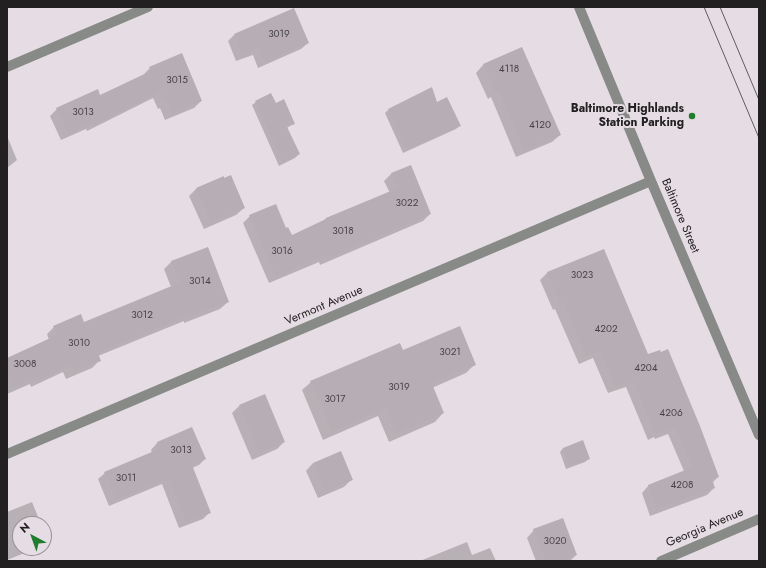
<!DOCTYPE html>
<style>
body{margin:0}
#map{position:relative;width:766px;height:568px;overflow:hidden;background:#e5dde3;font-family:Jost,sans-serif}
canvas{display:block}
.frame{position:absolute;inset:0;border:8px solid #232022;pointer-events:none}
.north{position:absolute;left:12px;top:516px;width:40px;height:40px;box-sizing:border-box;background:#e5dde3;border:1px solid #979196;border-radius:50%;rotate:319deg;font-size:11px;font-weight:700;line-height:16px;text-align:center;color:#232022}
.north::after{content:'';display:block;margin:auto;width:14px;height:18px;background:#217d2e;clip-path:polygon(50% 0,100% 100%,50% 72%,0 100%)}
</style>
<div id="map">
<canvas width="766" height="568"></canvas>
<div class="frame"></div>
<div class="north">N</div>
</div>
<script>
const ctx = document.querySelector('canvas').getContext('2d');
ctx.lineJoin = 'round';
function paint(path, color) {
  ctx.fillStyle = color;
  ctx.fill(path, 'evenodd');
}
function stroke(path, color, width, dash) {
  ctx.strokeStyle = color;
  ctx.lineWidth = width;
  ctx.lineCap = dash ? 'butt' : 'round';
  ctx.setLineDash(dash || []);
  ctx.stroke(path);
}
function drawText(font, color, halo, rows, align = 'center') {
  ctx.font = font + ' Jost,sans-serif';
  ctx.lineWidth = 4;
  ctx.setLineDash([]);
  ctx.textBaseline = 'middle';
  ctx.strokeStyle = halo;
  ctx.fillStyle = color;
  for (const [text, x, y, turn = 0] of rows) {
    ctx.save();
    ctx.translate(x, y);
    ctx.rotate((+turn || 0) * Math.PI / 180);
    ctx.textAlign = isNaN(turn) ? turn : align;
    if (halo) ctx.strokeText(text, 0, 0);
    ctx.fillText(text, 0, 0);
    ctx.restore();
  }
}
const shadow = new Path2D(`
 M234,35l74,8 -7,6 -43,19 -5,-13 -17,6 -8,-20z
 M522,48l38,87 -8,7 -36,15 -25,-60 -3,2 -12,-26 7,-8z
 M150,68l51,33 -7,7 -29,12 -5,-12 -2,1 -5,-11 -66,33 -1,-2 -25,11 -11,-24 7,-7 43,-13 43,-21z
 M256,102l19,2 18,19 -6,5 12,26 -4,4 -16,8 -27,-61z
 M388,110l71,16 -3,3 -53,24 -18,-40z
 M7,136l10,24 -10,8z
 M411,166l19,48 -7,7 -103,44 -1,-3 -50,21 -26,-60 7,-7 36,13 5,8 31,-14 4,-5 64,-25 -6,-12 7,-7z
 M223,177l21,31 -8,7 -32,14 -15,-33 7,-7z
 M207,248l21,54 -8,7 -36,14v-2l-86,35 2,4 -8,8 -26,11 -3,-7 -32,15 -1,-3 -23,10v-35l42,-19 -2,-6 7,-7 30,-4 87,-36 -7,-18 7,-7z
 M604,250l44,106 70,121 -6,6 2,5 -7,7 -57,21 -8,-23 7,-8 35,-14 -16,-37 -13,5 -1,-2 -6,3 -22,-53 -18,6 -15,-35 -14,6 -24,-55 -2,1 -13,-30 7,-7z
 M402,352l73,12 -9,9 -34,15 11,25 -8,9 -46,20 -11,-26 -55,24 -21,-50 9,-8z
 M239,406l45,36 -7,7 -25,11 -20,-47z
 M157,443l48,16 -6,6 -7,3 18,44 -7,7 -24,9 -17,-44 -53,22 -11,-27 7,-6 47,-20 -1,-3z
 M563,448l26,11 -4,3 -19,7 -6,-17z
 M313,463l39,16 -8,8 -26,11 -12,-27z
 M32,502l9,22h-21v24h17l-30,12v-48z
 M534,530l42,25 -6,6h-34l-9,-23z
 M44,531l3,8 -3,4z
 M467,542l5,13 18,-7 6,13h-76z`);
const building = new Path2D(`
 M294,8l15,35 -44,19 -6,-14 -17,7 -8,-21z
 M522,47l39,88 -37,16 -25,-60 -4,2 -12,-29z
 M182,53l20,48 -30,13 -5,-12 -2,1 -5,-11 -66,33 -1,-2 -25,11 -12,-26 42,-19 2,6 51,-24 -2,-4z
 M432,87l5,15 10,-5 14,29 -54,24 -19,-41z
 M271,93l5,10 8,-4 11,25 -8,3 13,27 -17,9 -28,-62z
 M411,165l20,49 -104,45 -1,-4 -50,22 -27,-62 27,-11 10,24 2,-1 4,8 34,-16v-1l72,-30 -7,-15z
 M231,175l14,33 -34,15 -15,-35 28,-12v2z
 M208,247l21,55 -38,14v-1l-93,38 3,8 -28,11 -3,-7 -31,16 -2,-4 -25,11 -5,-11v-19l50,-23 -4,-9 28,-12 3,8 95,-39 -8,-22z
 M604,249l44,105 12,-4 1,2 7,-3 32,77 19,51 -7,2 3,9 -58,21 -9,-24 45,-18 -18,-39 -13,5 -1,-2 -6,3 -22,-53 -18,6 -15,-36 -14,6 -23,-55 -3,2 -13,-32z
 M460,326l16,39 -44,19 12,29 -47,21 -11,-26 -54,24 -22,-51 90,-38 3,7z
 M265,394l20,48 -26,11 -20,-48z
 M192,427l14,32 -14,6 19,48 -25,9 -17,-43 -53,21 -12,-28 55,-23 -2,-7z
 M583,440l7,19 -20,7 -7,-18z
 M341,451l12,29 -28,11 -12,-28z
 M563,518l14,37 -15,6h-17l-12,-32z`);
const street = new Path2D(`
 M579,7l72,174 108,254
 M7,67l141,-60
 M7,454l644,-273
 M661,561l98,-42`);
const tram = new Path2D(`
 M704,7l55,131
 M720,7l39,93`);
const markers = [
 [692,116,4,"#217d2e"]
];
const numberNames = [
 ["3019",279,35],
 ["4118",509,70],
 ["3015",177,81],
 ["3013",83,113],
 ["4120",540,126],
 ["3022",407,204],
 ["3018",343,232],
 ["3016",282,252],
 ["3023",582,276],
 ["3014",200,282],
 ["3012",142,316],
 ["4202",606,330],
 ["3010",79,344],
 ["3021",450,353],
 ["3008",25,365],
 ["4204",646,369],
 ["3019",399,388],
 ["3017",335,400],
 ["4206",671,414],
 ["3013",181,451],
 ["3011",126,479],
 ["4208",682,486],
 ["3020",555,542]
];
const poiNames = [
 ["Baltimore Highlands",684,109],
 ["Station Parking",684,123]
];
const streetNames = [
 ["Baltimore Street",680,216,67],
 ["Vermont Avenue",324,306,-23],
 ["Georgia Avenue",705,528,-23]
];
paint(shadow, '#0003');
paint(building, '#b6aeb4');
stroke(street, '#878a87', 10);
stroke(tram, '#5f5b5e', 1);
for (const [x, y, r, color] of markers) {
  const dot = new Path2D();
  dot.arc(x, y, r, 0, 2 * Math.PI);
  ctx.fillStyle = color;
  ctx.fill(dot);
  stroke(dot, '#e5dde3', 1.5);
}
drawText('10px', '#484446', null, numberNames);
drawText('bold 12px', '#232022', '#e5dde3', poiNames, 'right');
drawText('12px', '#232022', '#e5dde3', streetNames);
</script>
